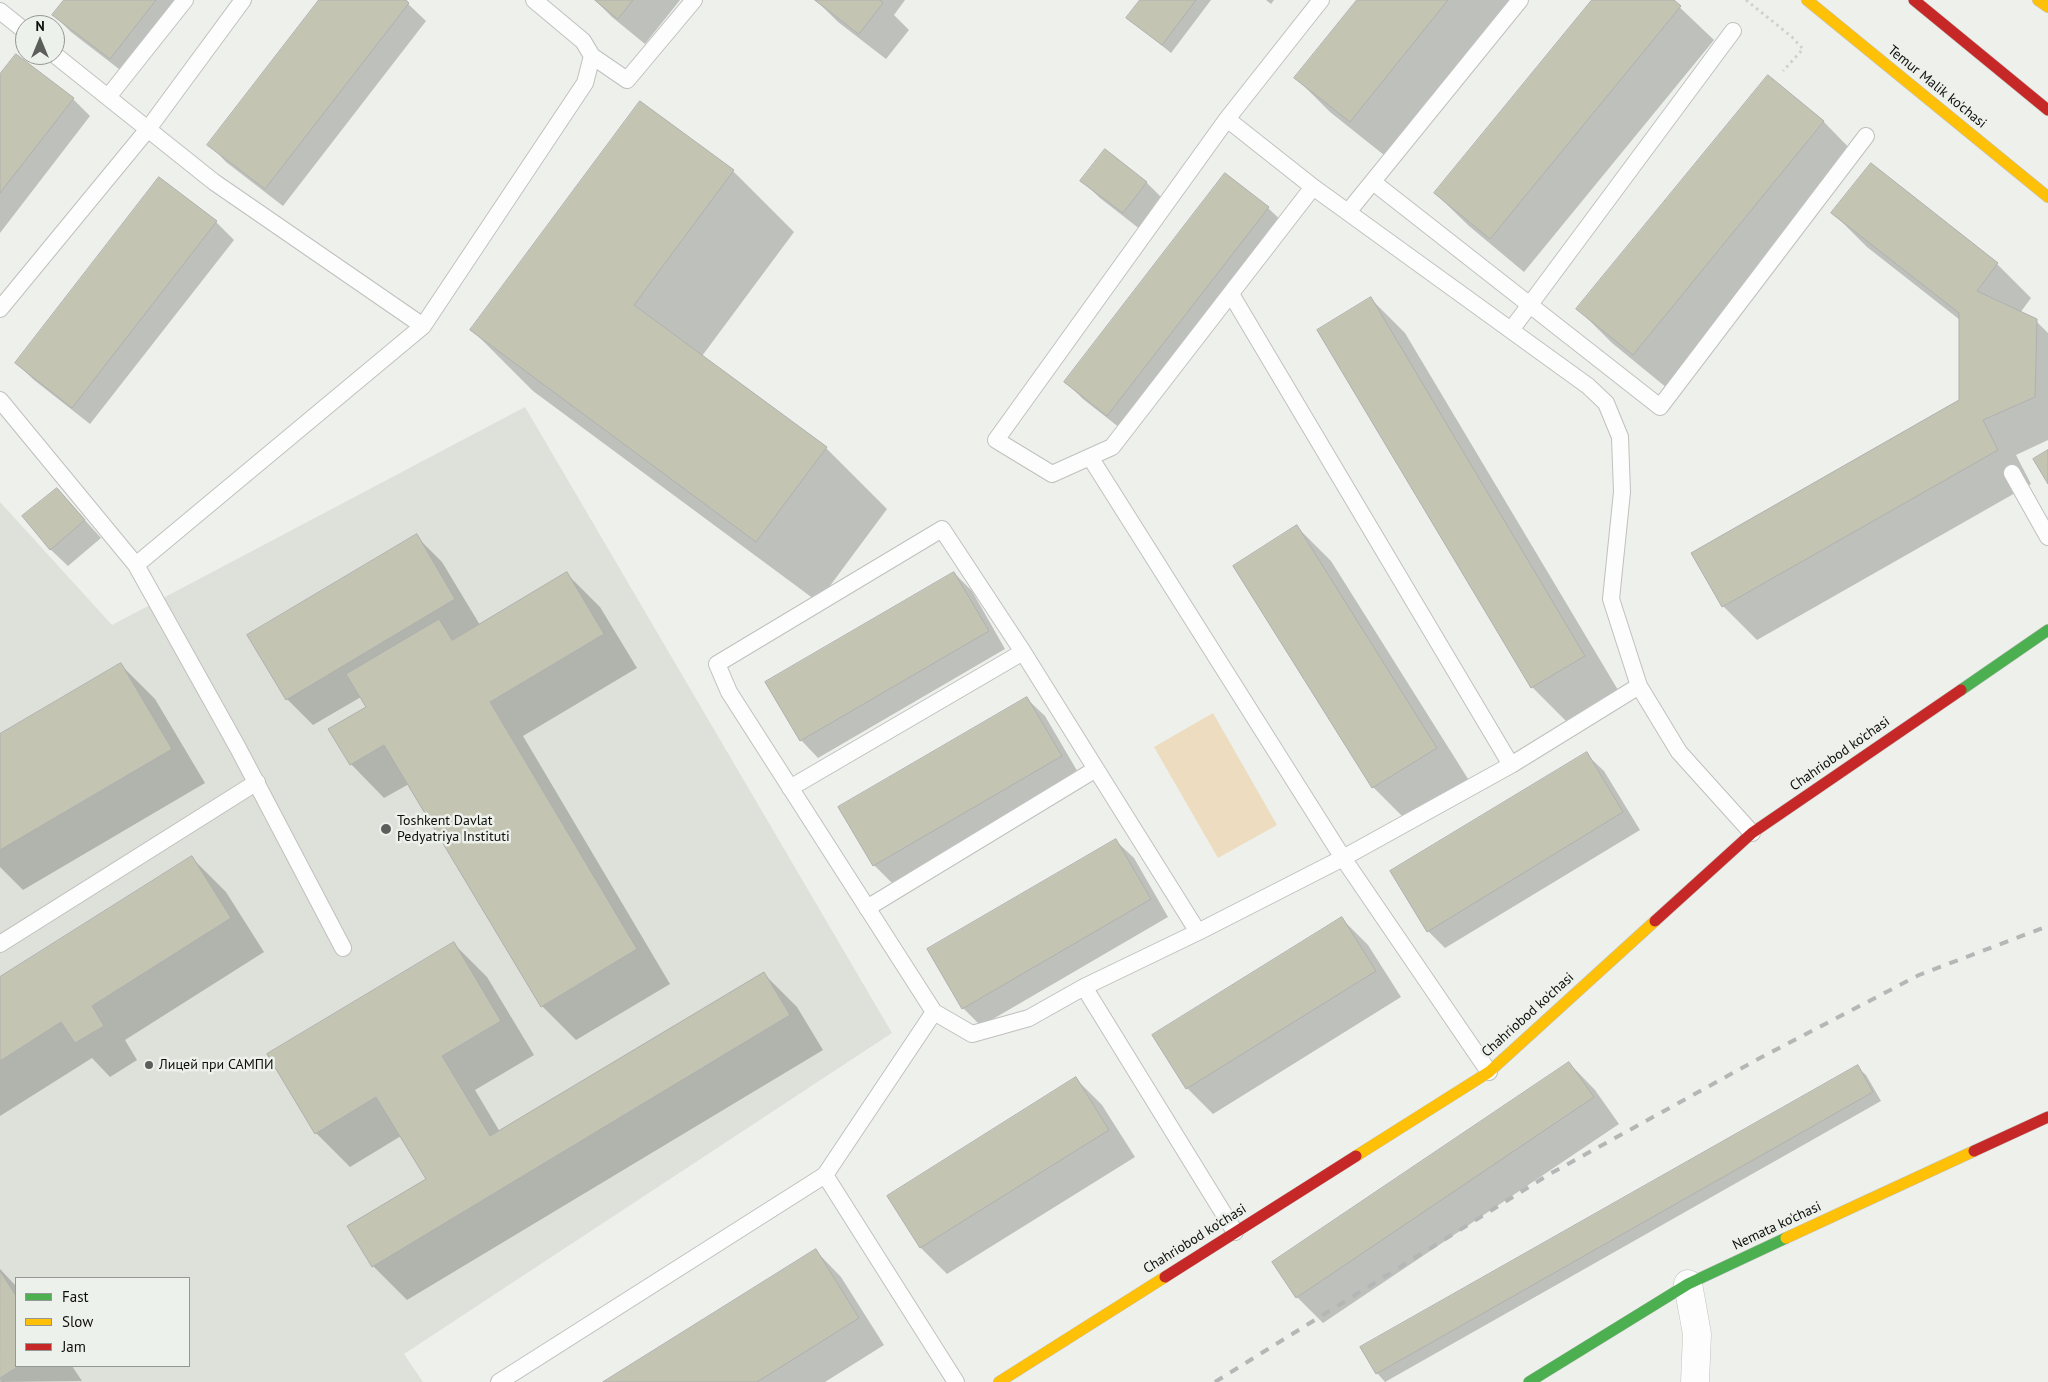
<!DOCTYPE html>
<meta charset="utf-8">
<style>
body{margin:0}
#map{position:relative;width:2048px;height:1382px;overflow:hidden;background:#eef0ec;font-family:"PT Sans",sans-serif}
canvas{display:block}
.legend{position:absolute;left:15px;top:1277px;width:175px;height:90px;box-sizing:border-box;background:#edf1eb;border:1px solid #949792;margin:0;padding:6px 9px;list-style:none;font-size:15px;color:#0e0f0d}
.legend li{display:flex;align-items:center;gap:10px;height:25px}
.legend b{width:25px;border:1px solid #949792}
.north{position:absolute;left:15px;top:15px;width:50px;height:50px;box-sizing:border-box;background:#edf1eb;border:1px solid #949792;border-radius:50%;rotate:0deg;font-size:14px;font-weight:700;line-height:20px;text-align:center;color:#0e0f0d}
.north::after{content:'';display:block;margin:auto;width:18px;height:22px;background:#5c5e5b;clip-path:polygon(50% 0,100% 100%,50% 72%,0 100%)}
</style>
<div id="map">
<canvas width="2048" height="1382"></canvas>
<ul class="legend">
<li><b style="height:6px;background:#4caf50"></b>Fast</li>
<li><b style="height:6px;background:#ffc107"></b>Slow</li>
<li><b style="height:6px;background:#c62828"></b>Jam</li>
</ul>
<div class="north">N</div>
</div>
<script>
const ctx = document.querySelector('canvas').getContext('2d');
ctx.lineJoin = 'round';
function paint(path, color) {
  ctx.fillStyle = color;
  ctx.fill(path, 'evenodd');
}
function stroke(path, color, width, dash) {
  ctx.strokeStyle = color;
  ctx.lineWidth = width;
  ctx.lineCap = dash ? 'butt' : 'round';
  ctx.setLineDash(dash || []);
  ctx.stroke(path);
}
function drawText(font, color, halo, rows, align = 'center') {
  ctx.font = font + ' "PT Sans",sans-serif';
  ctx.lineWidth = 5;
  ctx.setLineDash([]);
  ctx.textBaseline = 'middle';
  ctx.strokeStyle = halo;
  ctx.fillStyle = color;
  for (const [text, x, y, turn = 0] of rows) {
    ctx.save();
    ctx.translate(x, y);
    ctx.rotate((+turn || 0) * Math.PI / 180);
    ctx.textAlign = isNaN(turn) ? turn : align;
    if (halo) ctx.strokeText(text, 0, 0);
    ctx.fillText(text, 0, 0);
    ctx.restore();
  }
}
const built = new Path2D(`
 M525,407l367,626 -488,321 19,28h-423v-880l112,123zM16,1278h173v88h-173z`);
const green = new Path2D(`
 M1213,713l64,112 -59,33 -64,-111z`);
const shadow = new Path2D(`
 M65,0h122l-59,76 -57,-44 -17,-17z
 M321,0h83l22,21 -143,185 -57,-44 -17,-18z
 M595,0h85l-35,44 -33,-27z
 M816,0h89l-11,15 15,15 -23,29 -48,-37z
 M1142,0h69l-40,53 -43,-35z
 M1266,0h8l-3,4z
 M1358,0h151l-125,155 -54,-43 -34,-34z
 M1594,0h78l42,40 -190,232 -55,-46 -34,-33z
 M0,76l73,23 17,17 -90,117z
 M1768,77l56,45 33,34 -190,232 -55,-45 -34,-34z
 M1105,151l42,32 17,17 -23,30 -41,-32 -18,-17z
 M1871,165l126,99 34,34 -11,15 16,8 12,12v107l-32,15 15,29 -274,156 -34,-34 237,-205v-81l-93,-73 -34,-34z
 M733,171l61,61 -92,124 124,92 61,61 -69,93 -285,-211 -61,-61z
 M159,178l57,44 18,18 -144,184 -56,-44 -18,-17z
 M1268,208l18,17 -161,207 -42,-33 -17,-17z
 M1371,299l34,34 213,357 -52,31 -34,-34z
 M57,489l44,49 -33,28 -18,-17z
 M1297,527l34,34 139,221 -63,39 -34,-34 -139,-221z
 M416,536l26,26 38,63 86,-52 34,34 37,61 -114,68 147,248 -94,56 -34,-34 -133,-222 -25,14 -33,-34 16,-57 -6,-10 -48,28 -26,-26z
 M954,573l18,18 33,58 -187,109 -17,-18z
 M121,665l34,34 50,84 -182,107 -23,-23v-132z
 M1027,699l18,17 34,58 -187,109 -18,-18 -34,-57z
 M1586,754l18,17 36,59 -195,118 -17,-17z
 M1116,841l18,17 34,59 -187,109 -18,-18z
 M192,858l34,34 38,60 -139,88 12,20 -27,17 -18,-19 -92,58v-137z
 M1342,919l26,26 33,52 -188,117 -26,-26z
 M454,944l33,33 47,78 -59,35 25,42 263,-159 34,34 26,43 -416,250 -34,-34 54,-87 -26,-43 -51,31 -34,-34z
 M1569,1063l26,27 24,34 -296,199 -26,-26z
 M1857,1067l9,8 15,26 -496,281 -8,-9z
 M1076,1079l26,26 33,52 -188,117 -26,-26 -32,-52z
 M815,1250l26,27 43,68 -59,37h-220z
 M0,1269l16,17v80h56l10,15 -82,1z`);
const building = new Path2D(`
 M64,0h92l-46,59 -58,-44z
 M319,0h87l3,3 -144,186 -58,-44z
 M595,0h38l-15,19z
 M815,0h65l3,3 -24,31z
 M1140,0h56l-34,45 -36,-27z
 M1357,0h91l-98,122 -56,-44z
 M1592,0h82l7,6 -191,233 -56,-46z
 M16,54l58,44 -74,95v-119z
 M1768,75l56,46 -191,234 -57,-46z
 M640,101l94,69 -100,135 193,142 -71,95 -286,-212z
 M1105,149l42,33 -24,31 -43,-32z
 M1871,163l127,100 -21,28 60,28 -2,78 -52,23 15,30 -276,157 -31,-54 268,-153v-87l-128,-100z
 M1225,173l44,34 -162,209 -43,-34z
 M159,177l58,44 -145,187 -57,-45z
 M1371,297l214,359 -54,32 -214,-358z
 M2048,450v34l-15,-25z
 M57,488l28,32 -35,30 -28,-34z
 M1297,525l140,223 -65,40 -139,-222z
 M417,534l38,65 -169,101 -39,-65z
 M567,572l37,62 -114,68 147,247 -96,58 -157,-262 -34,20 -22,-36 38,-22 -20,-33 93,-55 13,21z
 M954,572l35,59 -189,110 -35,-59z
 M121,663l51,86 -172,101v-116z
 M1027,697l35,59 -189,110 -35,-59z
 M1587,752l36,60 -196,120 -37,-61z
 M1116,839l35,60 -189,110 -35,-60z
 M192,856l39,62 -139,88 12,20 -29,17 -14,-21 -61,39v-84z
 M1342,917l34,54 -190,118 -34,-54z
 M454,942l47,79 -59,35 48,80 274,-164 26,43 -418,252 -25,-41 79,-47 -50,-82 -61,37 -48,-80z
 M1569,1062l25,35 -298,201 -24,-36z
 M1858,1065l15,27 -497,282 -16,-27z
 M1076,1077l33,53 -189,118 -33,-52z
 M816,1249l43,69 -102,64h-154z
 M0,1271l16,25v70h3l-19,12 3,4h-3z`);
const path = new Path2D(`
 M1746,0l46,37 11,12 -20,22`);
const lane = new Path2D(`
 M534,0l49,41 9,15 35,24 67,-80
 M0,11l25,20
 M55,55l159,127 209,144
 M108,97l77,-97
 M1227,119l86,68 275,199 18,17 14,34 2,55 -11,107 28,87 40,66 73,81
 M1373,182l287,225 206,-271
 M1313,187l-201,260 -60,27 -56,-34 231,-321 94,-119
 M1348,212l172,-212
 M1231,294l280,471
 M0,309l148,-180 95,-129
 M1511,330l222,-299
 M0,400l136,165 287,-239 162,-243 7,-27
 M1090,457l253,401 146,214
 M2012,473l36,64
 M136,565l102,183 105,200
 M1023,652l-81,-123 -225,135 12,28 205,320 38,22 57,-16 55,-31 114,-55 145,-74 168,-93 128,-79
 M790,788l233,-136 73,117
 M867,908l229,-139 102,163
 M0,944l257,-162
 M1084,987l151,245
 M825,1175l131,207
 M499,1382l326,-207 109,-163`);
const street = new Path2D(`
 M1688,1284l9,50 -2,48`);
const fast = new Path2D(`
 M1961,690l87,-60
 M1529,1382l159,-98 98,-46`);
const slow = new Path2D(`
 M1807,0l241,197
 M2038,0l10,7
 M1356,1156l133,-84 166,-151
 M1786,1238l188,-87
 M999,1382l166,-105`);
const jam = new Path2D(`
 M1914,0l134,110
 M1655,921l97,-88 209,-143
 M1974,1151l74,-34
 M1165,1277l191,-121`);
const rail = new Path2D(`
 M1215,1382l333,-207 212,-117 159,-83 129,-49`);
const markers = [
 [386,829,6,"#5c5e5b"],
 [149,1065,5,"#5c5e5b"]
];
const streetNames = [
 ["Temur Malik ko'chasi",1937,87,39],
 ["Chahriobod ko'chasi",1840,754,-35],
 ["Chahriobod ko'chasi",1528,1015,-42],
 ["Nemata ko'chasi",1777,1226,-25],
 ["Chahriobod ko'chasi",1195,1239,-32]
];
const poiNames = [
 ["Toshkent Davlat",397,821],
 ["Pedyatriya Instituti",397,837],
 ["Лицей при САМПИ",159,1065]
];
paint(built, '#dde1d9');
paint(green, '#eddcbf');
paint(shadow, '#0003');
paint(building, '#c4c4b3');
stroke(building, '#afb0ae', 1);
stroke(lane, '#c0c1bf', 18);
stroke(street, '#c0c1bf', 29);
stroke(fast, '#c0c1bf', 12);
stroke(slow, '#c0c1bf', 12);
stroke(jam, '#c0c1bf', 12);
stroke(path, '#cfd0cf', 3, [2.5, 4]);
stroke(lane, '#fcfdfc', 16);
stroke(street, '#fcfdfc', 28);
stroke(fast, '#4caf50', 11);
stroke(slow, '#ffc107', 11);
stroke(jam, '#c62828', 11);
stroke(rail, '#b5b6b5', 4, [9, 9]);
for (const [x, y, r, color] of markers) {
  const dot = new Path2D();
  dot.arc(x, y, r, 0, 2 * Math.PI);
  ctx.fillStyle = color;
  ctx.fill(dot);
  stroke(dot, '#edf1eb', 2);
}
drawText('14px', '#0e0f0d', '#edf1eb', streetNames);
drawText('14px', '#0e0f0d', '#edf1eb', poiNames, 'left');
</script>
